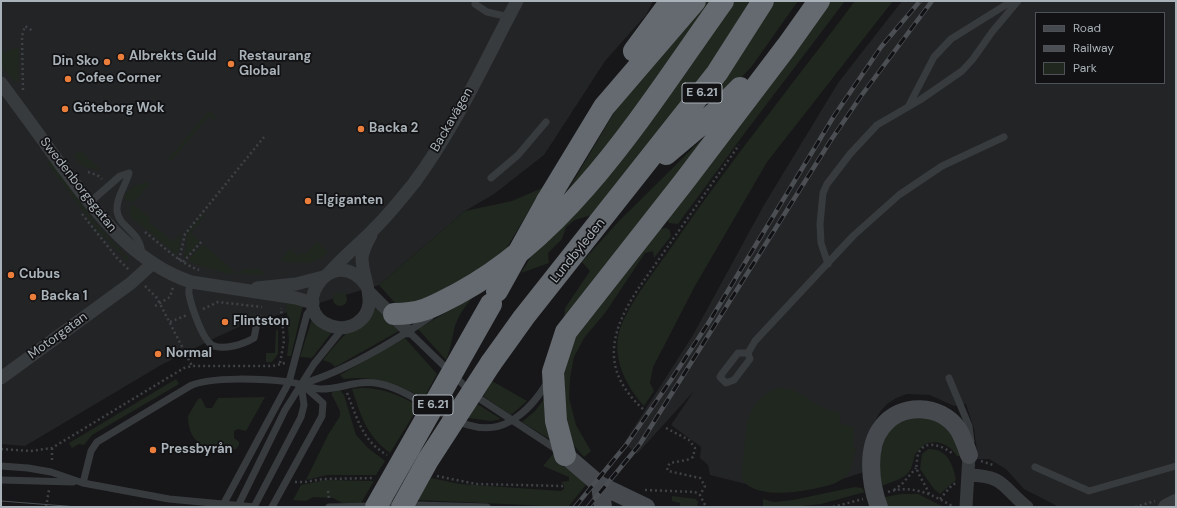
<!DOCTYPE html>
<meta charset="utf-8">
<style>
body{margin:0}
#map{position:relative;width:1177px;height:508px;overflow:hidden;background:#171719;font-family:"DM Sans",sans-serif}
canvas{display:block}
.frame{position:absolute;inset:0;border:2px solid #a9b2b8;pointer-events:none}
.legend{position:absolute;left:1035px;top:12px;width:130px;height:72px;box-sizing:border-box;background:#121214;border:1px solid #4e5256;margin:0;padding:5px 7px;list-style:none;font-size:12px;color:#a9b2b8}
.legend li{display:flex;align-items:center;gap:8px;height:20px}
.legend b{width:20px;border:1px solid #4e5256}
</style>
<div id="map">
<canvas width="1177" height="508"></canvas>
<div class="frame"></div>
<ul class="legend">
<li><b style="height:5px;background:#464a4e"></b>Road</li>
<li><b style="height:5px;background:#4b4f53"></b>Railway</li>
<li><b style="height:11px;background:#20271f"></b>Park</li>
</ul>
</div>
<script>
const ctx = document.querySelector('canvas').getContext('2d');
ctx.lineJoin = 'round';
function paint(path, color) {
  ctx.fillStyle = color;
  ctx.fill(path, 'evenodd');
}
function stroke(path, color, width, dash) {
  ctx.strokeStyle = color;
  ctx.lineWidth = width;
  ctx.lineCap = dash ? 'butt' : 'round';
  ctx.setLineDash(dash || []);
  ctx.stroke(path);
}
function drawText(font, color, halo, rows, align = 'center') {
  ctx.font = font + ' "DM Sans",sans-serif';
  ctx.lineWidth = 3.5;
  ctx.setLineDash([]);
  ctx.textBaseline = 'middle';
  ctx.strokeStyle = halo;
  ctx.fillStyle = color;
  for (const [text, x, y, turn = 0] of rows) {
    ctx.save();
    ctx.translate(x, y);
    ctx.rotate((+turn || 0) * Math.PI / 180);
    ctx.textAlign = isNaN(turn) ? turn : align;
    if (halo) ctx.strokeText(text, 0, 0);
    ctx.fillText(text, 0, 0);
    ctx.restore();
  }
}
const built = new Path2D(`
 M1,1h652l-7,14 -41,46 -61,94 -50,39 -29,17 -86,74 -138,41 -24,11 -56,28 -136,81 -24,-2z
 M902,1h274v506h-117l-35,-18 -18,-20 -7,-4 -10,-6h-11l-4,-30 -8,-25 -12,2 -24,-11 -23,-1 -11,4 -9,6 -7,8 -12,22 -4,38 -37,12 -53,7 -64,-16 -2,-10 -8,-7 1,-11 -30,-22 23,-34 -57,63 -13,-11 69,-108 71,-130 74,-122zM1036,13h128v70h-128z`);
const green = new Path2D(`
 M705,1h11l-164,216 75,-126z
 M733,1h21l-23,37 -133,175 -23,7 -9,7 -4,12 -14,14 1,10 -28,10 16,-26z
 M775,1h23l-46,65 -38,41 -5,-4z
 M828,1h17l-98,129 -69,94 -9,-1 -1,-4z
 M855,1h38l-126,161 -72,124 -42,81 -3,16 4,8 -10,15c-19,-21 -34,-51 -23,-80 12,-29 37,-59 54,-84 57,-83 120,-161 180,-241z
 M19,47l-1,35 -2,1 -15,-17v-13z
 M209,111l7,6 -2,3 -5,-4 -38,45 -3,-2z
 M701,140l4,3 -141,176 1,-11 25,-37 -8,-9 37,-41z
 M79,150l22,20c-12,0 -21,-4 -27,-14z
 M47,161l4,1 42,58 36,39 -2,2 -32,-34 -48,-64z
 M146,182l4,2 -16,18 -6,-1 -4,-3c2,-8 14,-14 22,-16z
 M542,188l-44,75 -79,43 -24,-3 -16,-18 86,-74 47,-10z
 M133,204l17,14 -2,3 25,21 9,-10 -4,21 -2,1 -45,-37 -2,-10z
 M203,214l2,2 -15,17 10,9 -16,17 4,-27z
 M667,228l3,3 1,5 -17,22 -1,-7 -8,2 -40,60 -21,25 -10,19 -4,21 -1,20 7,27 15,26 -7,6 -12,-14 -12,-53 13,-49 86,-112z
 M317,242l11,10c-5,5 -12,10 -20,11 -6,1 -13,-3 -19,0l-8,-3 9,-11 8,7 3,-4 3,3z
 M201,246h4l31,27h3l4,-4h15l9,6 -43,-2 -34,-11 -1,-4z
 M333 299a7 7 0 1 1 14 0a7 7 0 1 1-14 0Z
 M474,296c-8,9 -15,18 -19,30 -3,11 -4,23 -9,34l-28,-31z
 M286,301l17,4 -12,51h-4l2,-16z
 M374,305l25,26 -64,36 -4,-4 -8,-3c15,-20 33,-36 51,-55z
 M312,319l6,7 14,6 -20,26 -12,-1z
 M278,329v25l-6,8h-6v-9h9l1,-22z
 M405,338l32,36 -13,24c-28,-14 -48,-23 -80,-19l-4,-4z
 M176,379l3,5 -87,51 -8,10 -5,-1 -7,4 -3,-5z
 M492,381l35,20 -16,14 -28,-19z
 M360,388c25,0 38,7 59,18l-29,47c-24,-18 -29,-37 -38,-64z
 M779,388c20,1 25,10 41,18 6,4 14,5 21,7l-1,11 14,3 -1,18 3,4 -7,25c-5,3 -10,8 -16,10 -23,7 -73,17 -90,-3 -2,-10 0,-21 1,-31 3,-29 4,-52 35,-62z
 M340,390l4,5 12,40 12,13 17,13 -9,14h-49l-21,5 22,-45 12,-19v-5l-8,-16v-3z
 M265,397l-19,34 -8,-2 -4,2v7l5,4v3l-3,4c-26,3 -48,-3 -48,-33l10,-17 3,-1 5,10h6l6,-10z
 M545,398l9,44 -32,-20 13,-11z
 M477,404l24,15 -10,2 -23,-3z
 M919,413c24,12 36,14 41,43h-3c-9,-15 -29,-20 -40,-4 -5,6 -3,16 -10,22 -6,6 -17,8 -25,12l-5,-22 11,-36z
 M928,449c19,-1 25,15 28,31l-16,14 -6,-5 -14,-20 2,-15z
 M554,453l9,7 23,25 -18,22 -150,-7 13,-22 29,6 101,7 3,-2v-4l-3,-3 8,-1v-4l-26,-11z
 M326,480l48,1 -13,22h-19l-9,-5 -20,-1 -7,4 -13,-1 8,-15z
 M855,487l7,1 3,4 -44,12 -28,3h-30v-8l11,3 19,-2z
 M901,494h17l26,13h-57l-2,-10z
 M672,496l24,3 2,3 -1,5h-21l4,-1v-3l-8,-2z`);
const path = new Path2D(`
 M23,90l-1,-54 3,-10 8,5
 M88,172l9,3 5,4
 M82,214l35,44 12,12
 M145,232c17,13 34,31 54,38
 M179,260l6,-26 79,-97
 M183,262l19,-21
 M145,286l12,12 35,68
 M155,306l15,-9 3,-10
 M203,309l15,-7 44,5
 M170,322l17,-7
 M280,363l4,-22 -3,-33
 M347,393c10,24 15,48 40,62
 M643,409c-43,-39 -33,-77 -5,-120l101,-144
 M666,428l23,12 6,8 -2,9 -6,3 -17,3 -3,5 1,3 32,7 5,8 -5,9
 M52,448v15
 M1,449l30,2 21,-3 132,-80 8,-2h81l12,-3
 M981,461l12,4
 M437,476l39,8 87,2
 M295,482h10l18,-3 51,-1
 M645,490l50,2 5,3 6,12
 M894,490l8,-6 14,-16
 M328,491l1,8
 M888,492c25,-8 45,3 66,15
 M929,494c-3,-9 -10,-17 -12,-25 -1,-3 0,-7 0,-10 3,-21 24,-15 36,-5
 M940,499l12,-14 4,-2
 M46,507l3,-17
 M833,507l30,-8
 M1135,507l20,-6`);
const service = new Path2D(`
 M475,4l12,8 22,5
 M908,107l26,-50 17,-18 61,-38
 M491,178l27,-23 28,-33
 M89,203l31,-27 9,-3c-3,12 -13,25 -12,37 1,18 24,20 25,45
 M828,264l-7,-21 -1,-19 3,-31 4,-9 23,-30 27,-29 43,-25 42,-29 11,-12 19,-27 26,-31
 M191,282c-1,4 -3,8 -2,12 2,11 13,45 23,51 11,6 32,-1 42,-7l4,-20
 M408,331l66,64 85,56
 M748,353l2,6 -16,21 -8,3 -6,-6 1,-2 17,-22h10l7,-12 98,-105 46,-41 43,-29 62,-29
 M949,378l20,48 2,15
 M301,384c41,-11 94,-43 129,-67
 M1,466l27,2 23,4 32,11 86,16 86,8
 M1035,467l54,24 87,-25
 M1,480l72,2
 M83,483l8,-32 6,-9 93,-56c20,-10 76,-7 99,-4 11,1 21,7 32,7 22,0 36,-10 60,-5 41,9 86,61 128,38 18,-10 29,-24 39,-41
 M223,505l66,-123 18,-68 6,-7
 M238,506l47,-96 29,-46 29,-36
 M254,507l47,-90 3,-12 -3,-21
 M272,507l50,-91 1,-13 -17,-15
 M329,507l89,-2 69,2`);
const minor = new Path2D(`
 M1,83c20,27 40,54 59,81 36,48 72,98 131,118l105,16 17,5
 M329,273c13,-15 29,-28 43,-42 15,-14 29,-32 42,-48 41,-55 71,-122 103,-182
 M366,285c-34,-45 -80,26 -35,41 9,3 18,2 26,-3 24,-16 5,-43 5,-65 1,-8 5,-16 9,-23
 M257,288l39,-4 27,-7
 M369,292l39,39
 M1,378l130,-95 21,-19
 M969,475c36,1 33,12 58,32
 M966,507l3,-52`);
const tertiary = new Path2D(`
 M1166,507l10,-5`);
const secondary = new Path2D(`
 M565,455l35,30 46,22
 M600,485l3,22
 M879,507c-9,-23 -13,-60 3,-80 19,-25 58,-23 76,2 5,8 8,17 11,26`);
const motorway = new Path2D(`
 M634,51l37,-50
 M666,154l51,-43 23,-23
 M547,201l57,-94 91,-106
 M394,314c29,0 40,-8 65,-21 114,-61 190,-189 264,-292
 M491,363l33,-46 193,-244 46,-72
 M565,455l-9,-34 -3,-49 13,-40 117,-149 104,-137 32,-45`);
const tram = new Path2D(`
 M1,501l77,6`);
const rail = new Path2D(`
 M575,507l51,-62 45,-65 38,-58 125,-206 47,-69 39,-46
 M588,507l52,-63 191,-304 30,-44 71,-95`);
const motorwayBridge = new Path2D(`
 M497,291l50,-90
 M376,507l115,-203
 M402,507l26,-47 63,-97`);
const markers = [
 [121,57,4,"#ec7e3c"],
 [107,62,4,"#ec7e3c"],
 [231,64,4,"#ec7e3c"],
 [68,79,4,"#ec7e3c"],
 [65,109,4,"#ec7e3c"],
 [361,129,4,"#ec7e3c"],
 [308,201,4,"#ec7e3c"],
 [11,275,4,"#ec7e3c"],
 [33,297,4,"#ec7e3c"],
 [225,322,4,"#ec7e3c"],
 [158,354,4,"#ec7e3c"],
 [153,450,4,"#ec7e3c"]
];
const shields = [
 [702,93,40],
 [433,405,40]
];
const shieldNames = [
 ["E 6.21",702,93],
 ["E 6.21",433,405]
];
const poiNames = [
 ["Albrekts Guld",129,57],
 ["Restaurang",239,57],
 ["Global",239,72],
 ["Din Sko",99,62,"right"],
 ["Cofee Corner",76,79],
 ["Göteborg Wok",73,109],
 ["Backa 2",369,129],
 ["Elgiganten",316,201],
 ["Cubus",19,275],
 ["Backa 1",41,297],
 ["Flintston",233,322],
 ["Normal",166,354],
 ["Pressbyrån",161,450]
];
const streetNames = [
 ["Backavägen",452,120,-60],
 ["Swedenborgsgatan",78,185,52],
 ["Lundbyleden",578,251,-51],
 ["Motorgatan",58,336,-36]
];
paint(built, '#232426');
paint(green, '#20271f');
stroke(path, '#3e4245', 2.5, [2, 3]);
stroke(service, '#383b3e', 7);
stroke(minor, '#383b3e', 13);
stroke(tertiary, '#383b3e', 16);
stroke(secondary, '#464a4e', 18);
stroke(motorway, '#646a6f', 22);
stroke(tram, '#4b4f53', 1);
stroke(rail, '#4b4f53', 4.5);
stroke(rail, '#121214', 3, [9]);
stroke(motorwayBridge, '#646a6f', 22);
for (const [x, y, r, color] of markers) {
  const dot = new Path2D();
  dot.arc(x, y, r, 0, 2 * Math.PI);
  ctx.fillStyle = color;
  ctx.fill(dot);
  stroke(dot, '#121214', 1.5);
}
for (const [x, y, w] of shields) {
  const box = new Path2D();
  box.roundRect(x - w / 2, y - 10, w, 20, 3);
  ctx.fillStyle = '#121214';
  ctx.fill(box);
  stroke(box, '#a9b2b8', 1);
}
drawText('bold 12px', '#a9b2b8', null, shieldNames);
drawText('bold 13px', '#a9b2b8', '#121214', poiNames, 'left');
drawText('13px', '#a9b2b8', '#121214', streetNames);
</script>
